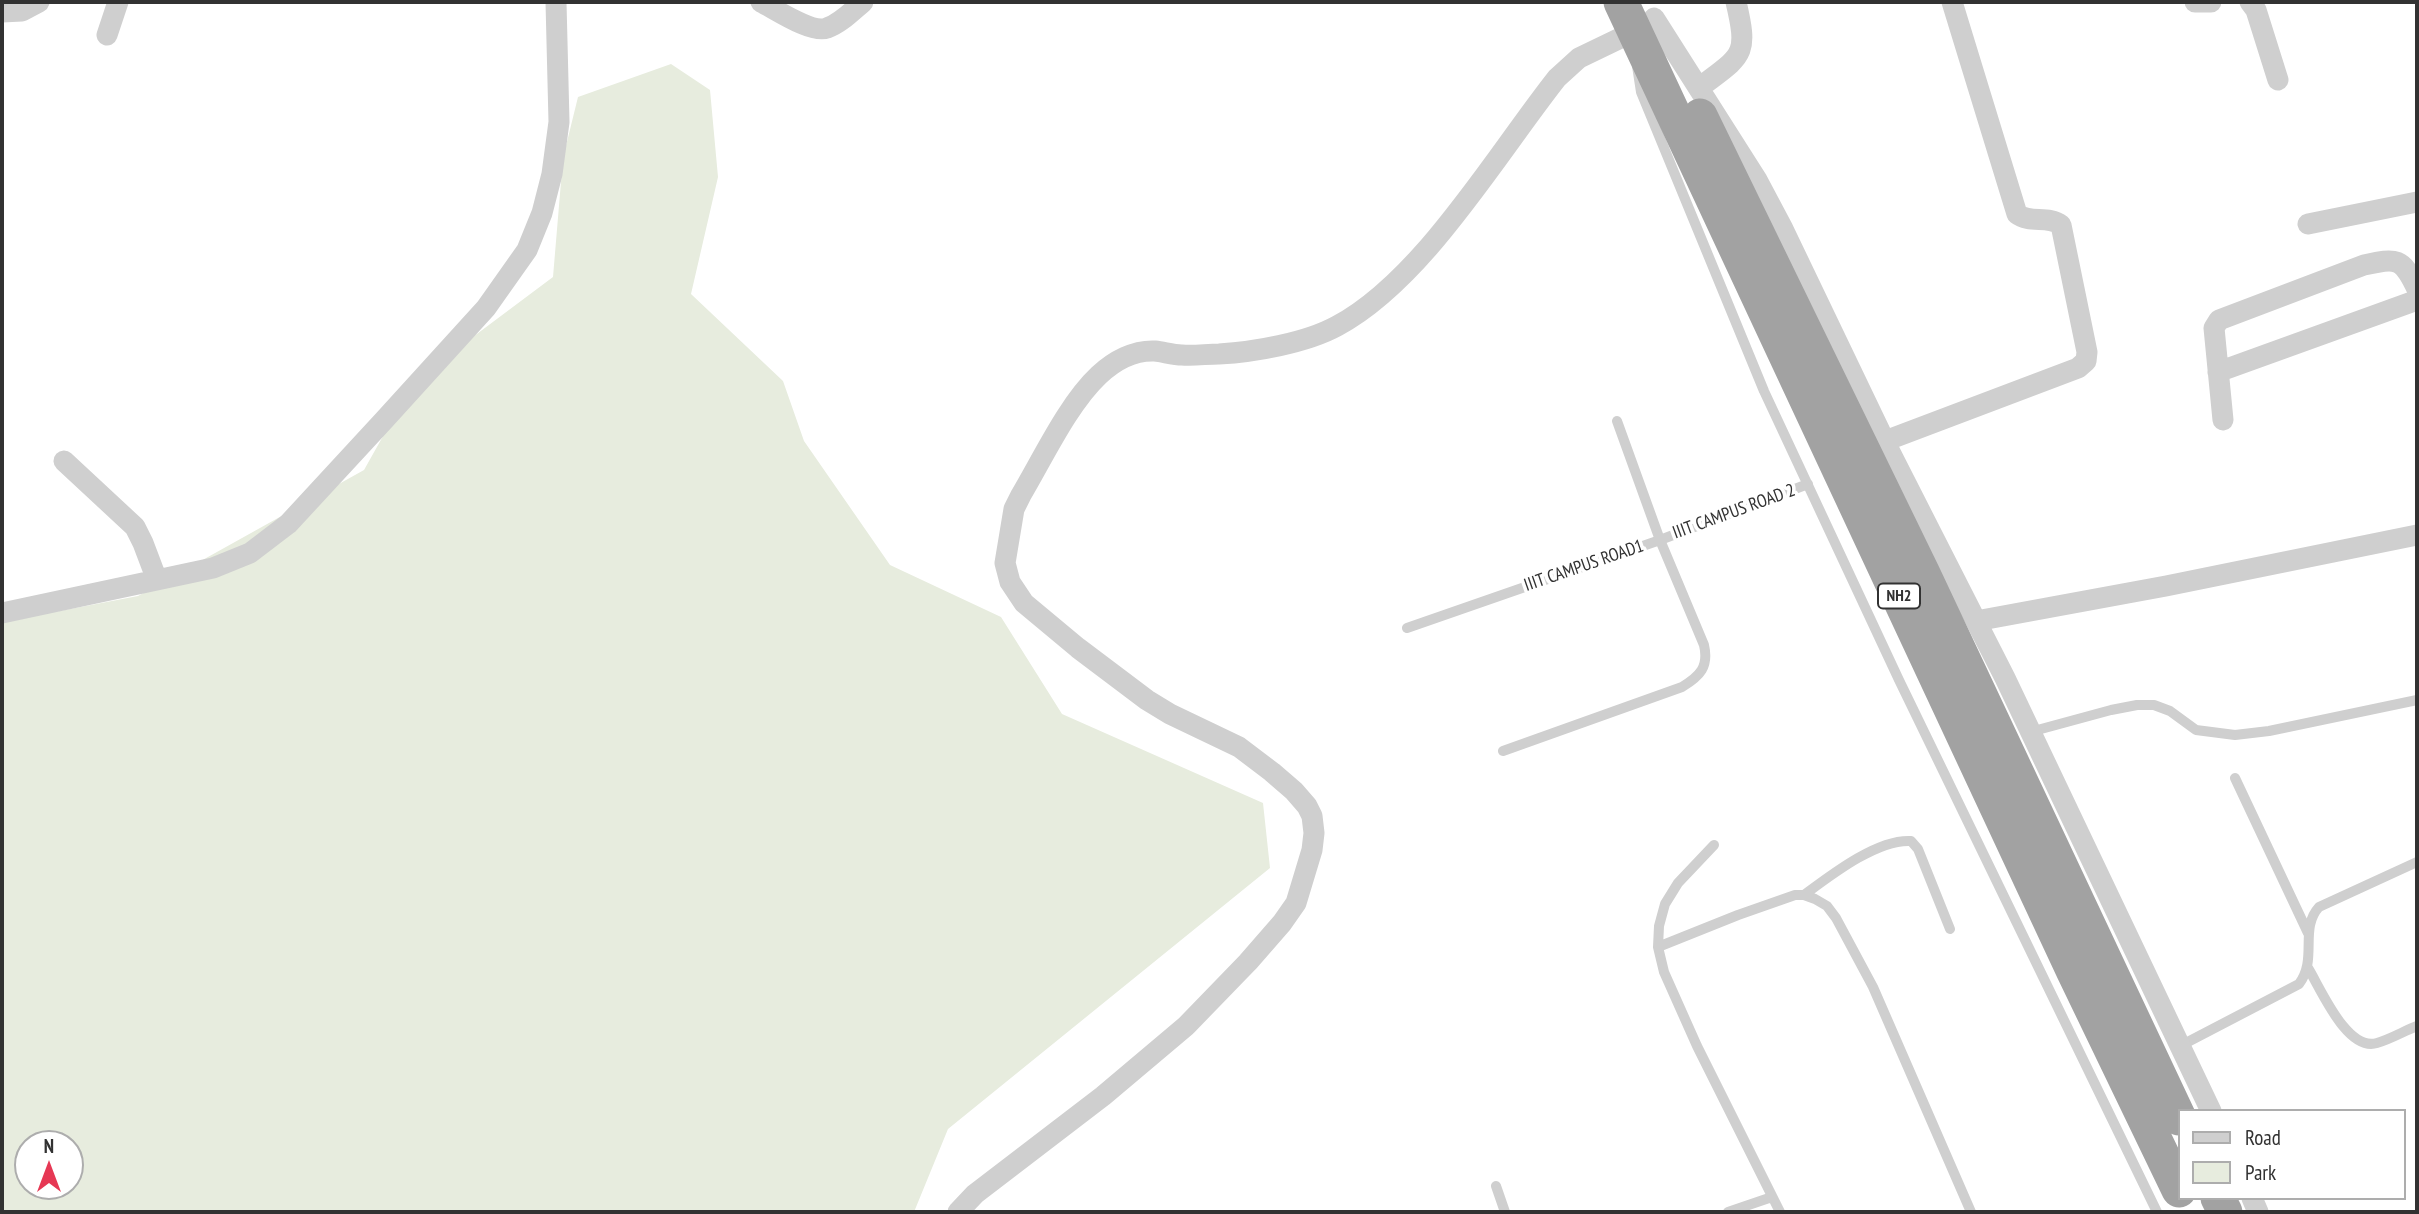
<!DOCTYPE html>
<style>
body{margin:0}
#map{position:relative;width:2419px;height:1214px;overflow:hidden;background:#fff;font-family:"PT Sans Narrow",sans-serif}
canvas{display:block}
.frame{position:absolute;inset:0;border:4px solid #323232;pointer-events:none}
.legend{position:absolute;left:2178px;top:1109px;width:228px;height:91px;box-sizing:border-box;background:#fff;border:2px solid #adadad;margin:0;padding:9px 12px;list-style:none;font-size:21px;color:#323232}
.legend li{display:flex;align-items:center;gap:14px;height:35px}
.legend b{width:35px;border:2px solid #adadad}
.north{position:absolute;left:14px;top:1130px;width:70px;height:70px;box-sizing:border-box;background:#fff;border:2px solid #adadad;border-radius:50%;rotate:0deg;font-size:19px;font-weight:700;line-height:28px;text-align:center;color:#323232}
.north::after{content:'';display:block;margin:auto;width:24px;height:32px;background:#e63854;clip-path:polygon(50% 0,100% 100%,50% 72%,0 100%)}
</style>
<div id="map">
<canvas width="2419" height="1214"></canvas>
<div class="frame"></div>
<ul class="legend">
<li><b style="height:9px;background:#cfcfcf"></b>Road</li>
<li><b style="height:19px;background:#e7ecde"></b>Park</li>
</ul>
<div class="north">N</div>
</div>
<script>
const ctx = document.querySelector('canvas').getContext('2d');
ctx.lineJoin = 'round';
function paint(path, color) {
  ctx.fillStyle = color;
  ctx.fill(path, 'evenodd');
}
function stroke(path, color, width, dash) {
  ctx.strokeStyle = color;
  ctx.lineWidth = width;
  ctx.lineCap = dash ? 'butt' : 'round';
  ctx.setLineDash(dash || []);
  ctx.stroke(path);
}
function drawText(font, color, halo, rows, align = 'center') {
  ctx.font = font + ' "PT Sans Narrow",sans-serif';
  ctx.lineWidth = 7;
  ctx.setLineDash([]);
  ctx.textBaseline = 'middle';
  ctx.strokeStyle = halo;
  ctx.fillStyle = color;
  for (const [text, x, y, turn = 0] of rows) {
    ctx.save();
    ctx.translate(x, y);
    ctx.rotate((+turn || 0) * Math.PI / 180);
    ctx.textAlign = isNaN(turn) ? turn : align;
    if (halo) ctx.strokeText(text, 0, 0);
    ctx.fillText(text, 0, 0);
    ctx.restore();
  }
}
const green = new Path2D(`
 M671,64l39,26 8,87 -27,117 92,87 21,60 86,124 111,52 61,97 201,89 7,65 -322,261 -34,83h-912v-590l136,-26 226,-126 50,-89 139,-104 10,-119 15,-61zM28,1144h42v42h-42z`);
const service = new Path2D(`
 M1637,66l4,26 123,299 135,289 258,532
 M1407,628l253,-88 148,-56
 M2030,732l81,-22 26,-5h17l16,6 26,19 39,5 34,-4 148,-31
 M1503,751l179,-64c18,-11 27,-20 22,-42l-44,-105 -43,-119
 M2235,778l73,155
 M1714,845l-36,38 -13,21 -6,22 -1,21 6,25 33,74 83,166
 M1804,895c27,-20 73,-56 107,-54l7,8 32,80
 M1658,947l80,-32 57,-20h9l11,4 12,7 9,12 37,69 98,225
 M2308,968c13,21 39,84 69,75 14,-4 27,-12 40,-17
 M2180,1046l119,-62c19,-25 0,-55 20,-77l98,-45
 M1496,1186l9,26
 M1728,1212l44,-15`);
const minor = new Path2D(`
 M761,2c14,7 51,32 66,26 14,-5 25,-17 36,-26
 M2195,2h16
 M2250,2l6,8 22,70
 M2,12l20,-1 17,-9
 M1654,18l103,162 26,49 106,221 116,228 206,433
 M107,35l11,-33
 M1699,88c43,-33 50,-31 37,-86
 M2308,224l109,-22
 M2218,372l199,-72
 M2223,420l-9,-92 5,-8 145,-55c33,-7 38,-8 53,24
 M1885,441l193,-73 8,-7 1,-9 -26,-127c-13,-10 -31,-1 -44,-11l-65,-212
 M64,461l71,66 8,16 14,37
 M2,613l211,-45 37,-15 38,-29 97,-105 101,-111 41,-58 15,-37 10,-39 7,-52 -3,-120
 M1976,621l190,-35 251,-51
 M2252,1198l6,14
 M958,1212l17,-18 128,-98 83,-70 62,-64 34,-39 14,-20 16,-53 2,-17 -2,-17 -5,-10 -13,-15 -22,-19 -33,-25 -69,-33 -23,-14 -69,-52 -54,-45 -14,-21 -5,-19 9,-54 7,-14c22,-37 47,-91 78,-120 15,-14 35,-25 56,-24 9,1 18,4 27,4 12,1 25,-1 37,-1 35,-2 87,-11 118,-28 86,-46 159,-171 220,-248l22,-20 56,-27`);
const trunk = new Path2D(`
 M1621,2l453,970 105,218
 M1700,116l223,458 256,544
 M2218,1198l7,14`);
const shields = [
 [1899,596,42]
];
const shieldNames = [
 ["NH2",1899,596]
];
const streetNames = [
 ["IIIT CAMPUS ROAD 2",1734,512,-20],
 ["IIIT CAMPUS ROAD1",1584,566,-19]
];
paint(green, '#e7ecde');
stroke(service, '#cfcfcf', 10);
stroke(minor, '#cfcfcf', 21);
stroke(trunk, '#a2a2a2', 35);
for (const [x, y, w] of shields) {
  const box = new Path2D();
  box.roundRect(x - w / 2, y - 12.5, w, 25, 5);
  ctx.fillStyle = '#fff';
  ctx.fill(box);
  stroke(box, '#323232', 2);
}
drawText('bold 16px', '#323232', null, shieldNames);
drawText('18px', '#323232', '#fff', streetNames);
</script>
